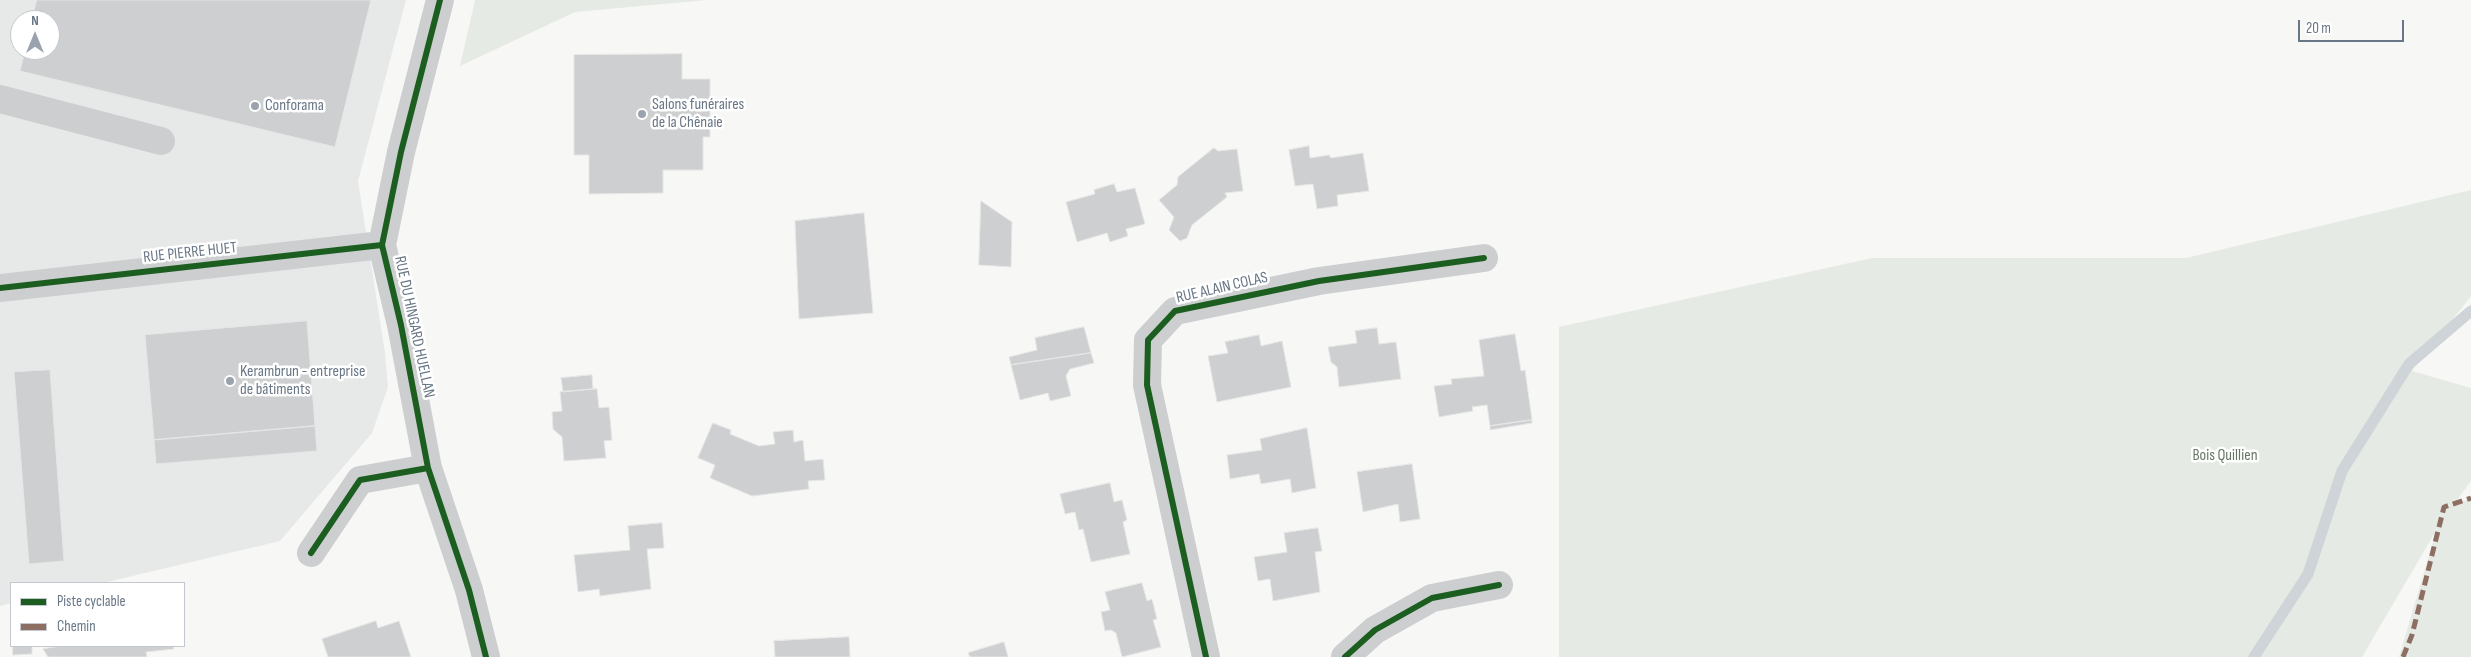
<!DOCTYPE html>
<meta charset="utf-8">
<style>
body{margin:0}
#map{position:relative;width:2471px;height:657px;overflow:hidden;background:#f7f7f6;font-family:"Sofia Sans Condensed",sans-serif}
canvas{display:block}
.legend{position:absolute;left:10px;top:582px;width:175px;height:65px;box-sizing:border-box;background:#fff;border:1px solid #c3c8ce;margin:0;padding:6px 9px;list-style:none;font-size:15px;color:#687685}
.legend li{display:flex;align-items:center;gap:10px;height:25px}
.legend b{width:25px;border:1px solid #c3c8ce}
.north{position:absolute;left:10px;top:10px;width:50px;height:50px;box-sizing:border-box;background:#fff;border:1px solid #c3c8ce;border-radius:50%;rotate:0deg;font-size:14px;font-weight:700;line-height:20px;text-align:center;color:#687685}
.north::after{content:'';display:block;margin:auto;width:18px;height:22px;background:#9aa3ad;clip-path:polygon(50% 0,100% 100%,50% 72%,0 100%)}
.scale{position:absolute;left:2298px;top:20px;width:106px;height:22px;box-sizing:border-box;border:2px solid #687685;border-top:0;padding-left:6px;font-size:15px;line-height:18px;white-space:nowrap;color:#687685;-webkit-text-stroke:4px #fff;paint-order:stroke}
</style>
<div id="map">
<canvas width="2471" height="657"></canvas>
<ul class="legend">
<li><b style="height:6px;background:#1b5e20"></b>Piste cyclable</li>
<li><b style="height:6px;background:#8d6e63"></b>Chemin</li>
</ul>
<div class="north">N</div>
<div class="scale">20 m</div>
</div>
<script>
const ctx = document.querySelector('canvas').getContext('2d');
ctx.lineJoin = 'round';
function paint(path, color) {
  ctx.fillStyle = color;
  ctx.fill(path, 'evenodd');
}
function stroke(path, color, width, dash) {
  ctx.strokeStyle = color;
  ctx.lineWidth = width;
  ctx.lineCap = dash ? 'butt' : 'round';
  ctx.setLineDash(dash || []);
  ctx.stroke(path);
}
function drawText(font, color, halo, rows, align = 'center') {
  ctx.font = font + ' "Sofia Sans Condensed",sans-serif';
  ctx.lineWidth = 5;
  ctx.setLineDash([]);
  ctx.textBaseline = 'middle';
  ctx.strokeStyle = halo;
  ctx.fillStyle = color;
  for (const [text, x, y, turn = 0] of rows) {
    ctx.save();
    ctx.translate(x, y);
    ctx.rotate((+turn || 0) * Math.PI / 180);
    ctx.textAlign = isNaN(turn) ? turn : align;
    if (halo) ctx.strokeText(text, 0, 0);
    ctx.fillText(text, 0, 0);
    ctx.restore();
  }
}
const built = new Path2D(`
 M0,0h406l-48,181 27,172 3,34 -16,46 -92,108 -177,42h-92v20l-11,3zM20,20h30v30h-30z`);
const green = new Path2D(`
 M475,0h232l-132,12 -115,54z
 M2471,190v106l-59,75 59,17v93l-16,22 16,-4v158h-72l38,-128 -75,128h-803v-330l313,-69h314z`);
const stream = new Path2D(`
 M2254,657l54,-83 34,-103 67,-107 62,-53`);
const building = new Path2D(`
 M37,0h334l-36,147 -315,-76 5,-21h25v-30h-18z
 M682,54v25h28v58h-7v33h-40v23l-74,1v-39h-15v-100z
 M1309,146l1,12 19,-3 2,3 32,-5 6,38 -32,4 1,11 -21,3 -4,-25 -18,2 -6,-36z
 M1214,148l4,3 19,-2 6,42 -18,2 2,4 -35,28 -5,13 -7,3 -11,-11 5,-13 -15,-17 18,-15 1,-8z
 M1114,184l3,8 18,-4 10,36 -19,5 2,7 -18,6 -3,-9 -30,9 -11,-40 29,-8 -1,-4z
 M981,201l31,21 -1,45 -32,-2z
 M864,213l9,100 -74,6 -4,-98z
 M307,321l8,105 -161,14 -9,-105z
 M1084,327l7,26 -80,12 -2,-8 28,-7 -2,-12z
 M1377,328l2,16 17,-2 5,37 -62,8 -2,-20 -6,-5 -3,-15 29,-4 -2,-12z
 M1515,334l6,37 4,-1 7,50 -42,6 -3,-21 -15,2 1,4 -34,6 -5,-31 18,-2 -1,-5 33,-3 -5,-36z
 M1259,335l2,11 21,-5 9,46 -74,15 -9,-46 20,-3 -3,-11z
 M1091,353l3,10 -24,6 -4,7 5,20 -21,5 -2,-8 -28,7 -9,-35z
 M50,370l14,191 -35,3 -15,-192z
 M592,375l1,14 -30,3 -2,-14z
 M597,389l2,19 10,-1 3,33 -8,1 2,17 -42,3 -2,-24 -9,-8 -1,-17 10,-1 -2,-19z
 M1532,420v3l-42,7v-4z
 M713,423l18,7 -1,4 29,12 16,-2 -2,-12 20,-2 1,12 9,-2 2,21 18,-2 2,21 -17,1 1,8 -57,7 -42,-18 5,-13 -17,-7z
 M315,426l2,25 -161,13 -2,-24z
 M1307,428l9,60 -24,5 -2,-14 -29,5 -2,-10 -29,5 -3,-24 35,-5 -2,-11z
 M1412,464l8,55 -20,3 -2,-18 -35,8 -6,-40z
 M1110,483l4,19 8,-2 5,20 -4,2 7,32 -39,8 -8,-33 -4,1 -4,-18 -10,2 -5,-20z
 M662,523l2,25 -17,1 4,40 -51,7 -1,-7 -21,3 -4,-37 56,-5 -2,-24z
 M1318,528l4,23 -7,1 5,40 -47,9 -3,-22 -12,2 -4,-24 33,-5 -3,-19z
 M1142,583l5,18 5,-2 5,20 -4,1 8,27 -39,10 -6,-24 -5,-3 -6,1 -4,-19 9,-2 -5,-18z
 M376,621l2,7 21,-7 12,36h-83l-6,-18z
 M849,637l1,20h-75l-1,-16z
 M1004,642l4,15h-38l-2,-4z
 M13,646h19v8l-19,1z
 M61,646h112l1,3 -28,3 1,5h-99l-5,-8z`);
const minor = new Path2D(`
 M440,0l-39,152 -19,93 19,80 27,143 41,122 17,67
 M0,99l161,42
 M0,288l382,-43
 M311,553l49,-73 68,-12
 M1206,657l-59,-272 1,-45 27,-29 144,-30 165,-23
 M1345,657l30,-27 57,-32 67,-13`);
const quiet = new Path2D(`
 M2403,657l9,-22 32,-128 27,-9`);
const cycleway = new Path2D(`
 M440,0l-39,152 -19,93 19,80 27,143 41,122 17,67
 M0,288l382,-43
 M311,553l49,-73 68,-12
 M1206,657l-59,-272 1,-45 27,-29 144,-30 165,-23
 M1345,657l30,-27 57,-32 67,-13`);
const markers = [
 [255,106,5,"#9aa3ad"],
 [642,114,5,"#9aa3ad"],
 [230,381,5,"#9aa3ad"]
];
const poiNames = [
 ["Salons funéraires",652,105],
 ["de la Chênaie",652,123],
 ["Conforama",265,106],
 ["Kerambrun - entreprise",240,372],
 ["de bâtiments",240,390]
];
const streetNames = [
 ["RUE PIERRE HUET",190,253,-6],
 ["RUE ALAIN COLAS",1222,288,-13],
 ["RUE DU HINGARD HUELLAN",414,327,78]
];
const parkNames = [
 ["Bois Quillien",2225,456]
];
paint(built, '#e7e9e8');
paint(green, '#e6eae4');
stroke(stream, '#ced4d7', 11);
paint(building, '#cecfd0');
stroke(building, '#e6e6e6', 1);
stroke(minor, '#cccecf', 28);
stroke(quiet, '#8d6e63', 5, [10, 5]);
stroke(cycleway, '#1b5e20', 6);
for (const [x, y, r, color] of markers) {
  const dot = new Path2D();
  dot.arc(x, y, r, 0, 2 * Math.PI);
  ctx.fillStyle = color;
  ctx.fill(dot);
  stroke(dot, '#fff', 2);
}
drawText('16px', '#687685', '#fff', poiNames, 'left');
drawText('16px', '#687685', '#fff', streetNames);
drawText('16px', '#657763', '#fff', parkNames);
</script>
